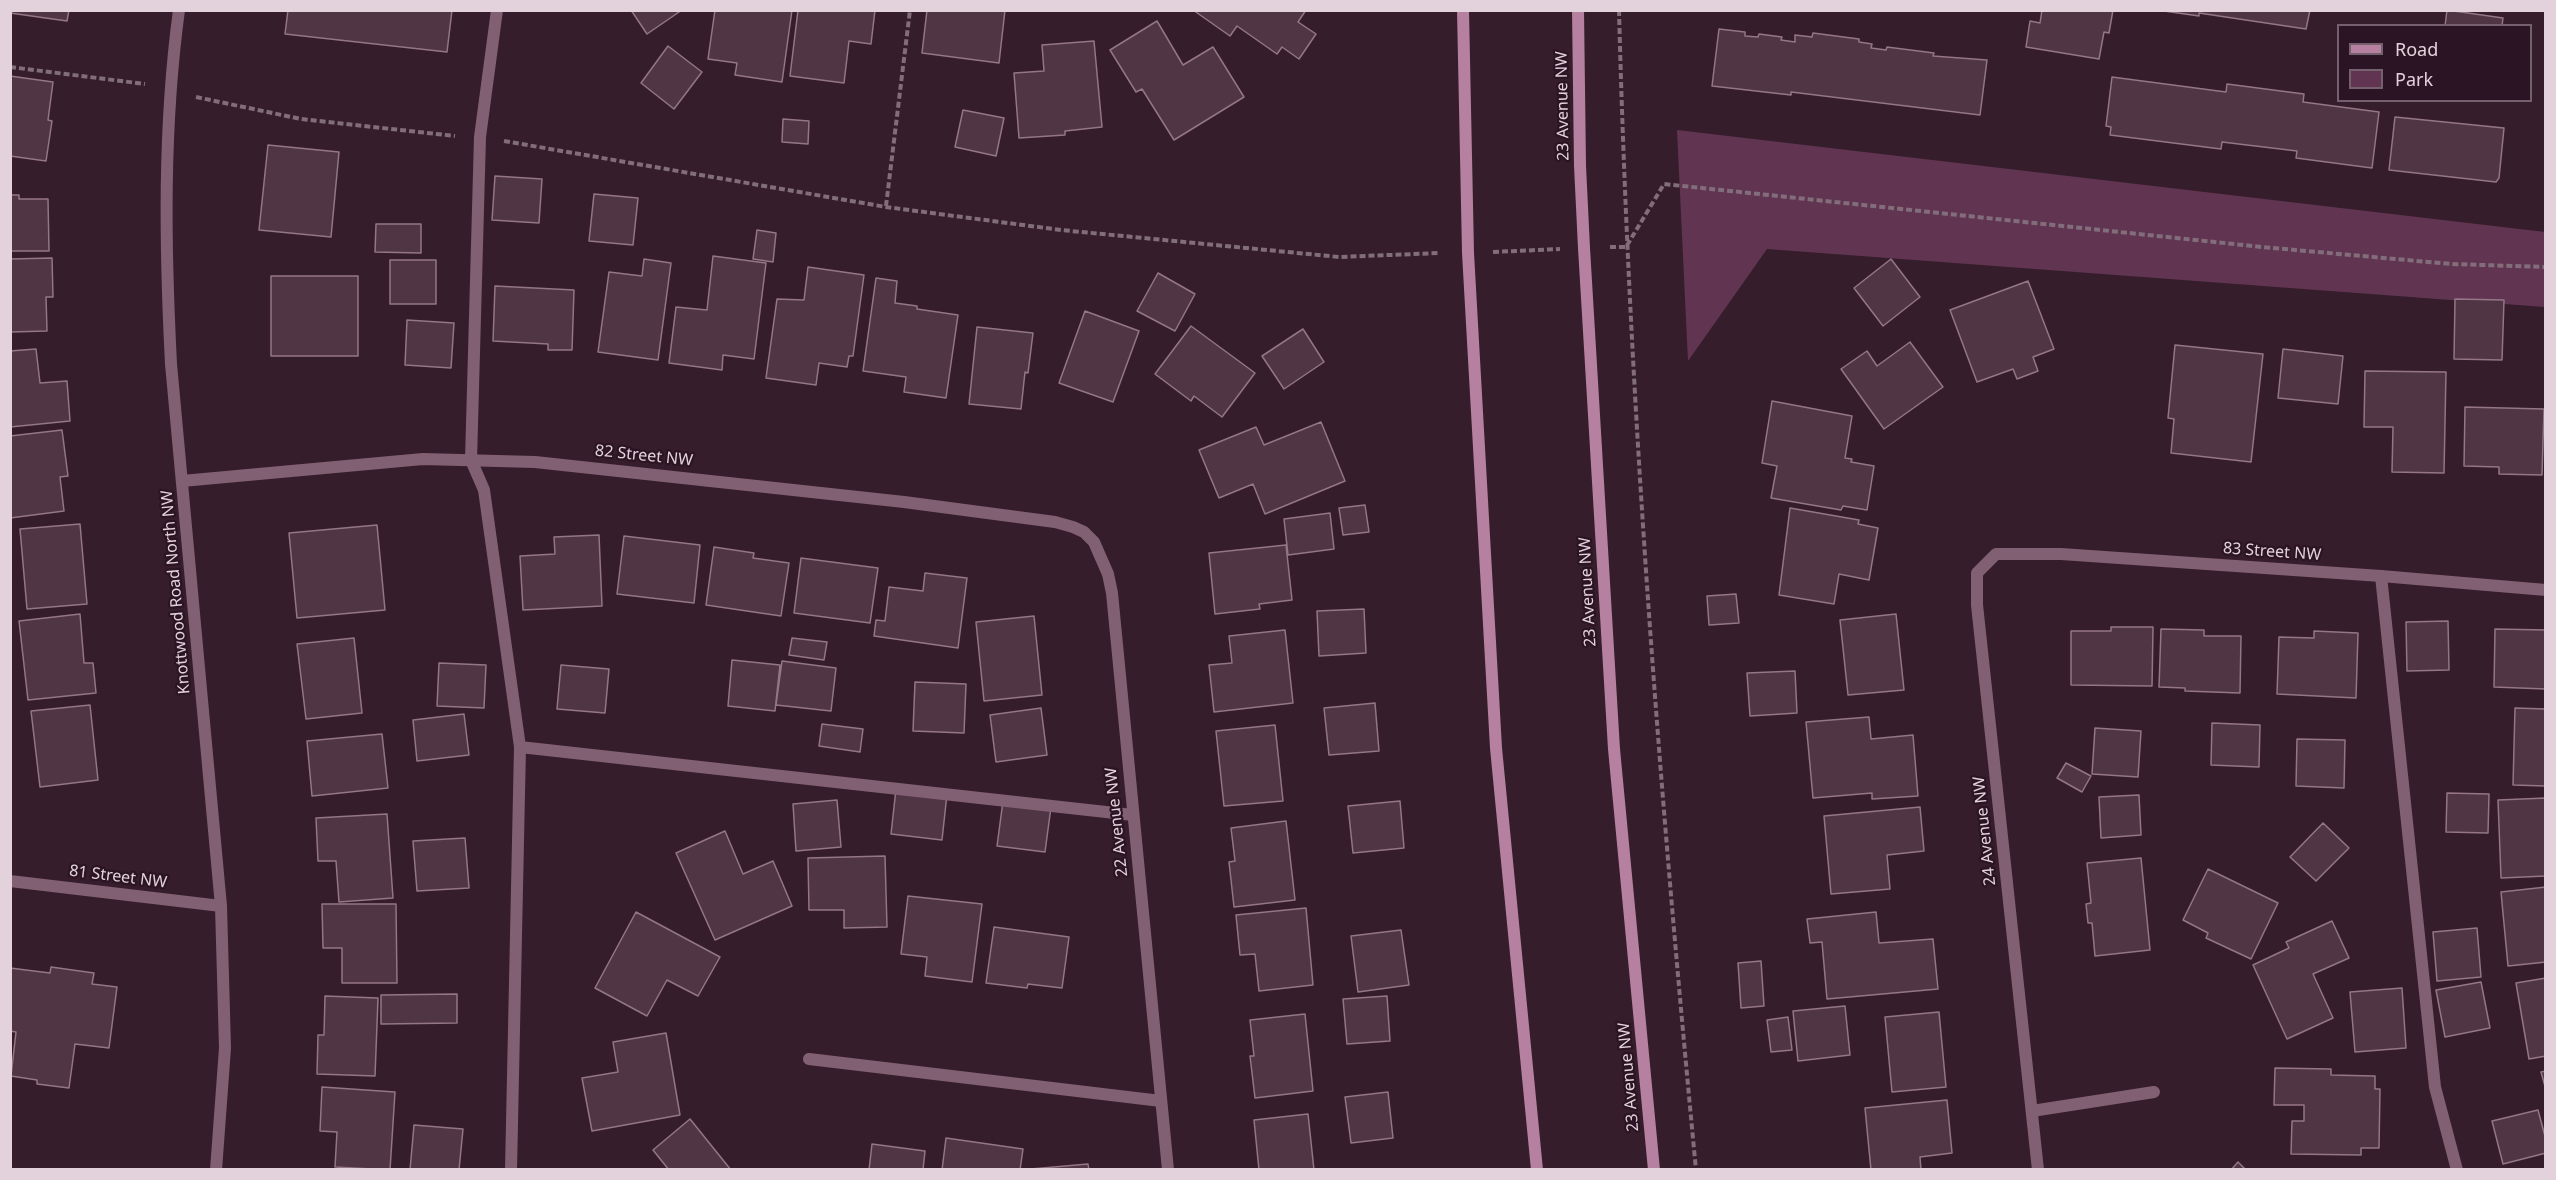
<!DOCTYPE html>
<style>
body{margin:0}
#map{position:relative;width:2556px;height:1180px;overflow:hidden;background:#361d2c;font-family:"Noto Sans",sans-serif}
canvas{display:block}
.frame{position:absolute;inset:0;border:12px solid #e3d2dc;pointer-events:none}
.legend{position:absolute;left:2337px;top:24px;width:195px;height:78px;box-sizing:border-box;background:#2b1423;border:2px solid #75606d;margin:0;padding:8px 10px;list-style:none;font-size:18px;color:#e3d2dc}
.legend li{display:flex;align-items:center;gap:12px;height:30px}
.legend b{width:30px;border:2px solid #75606d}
</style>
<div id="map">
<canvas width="2556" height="1180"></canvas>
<div class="frame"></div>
<ul class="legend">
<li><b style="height:8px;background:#b680a0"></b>Road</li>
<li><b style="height:16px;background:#613551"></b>Park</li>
</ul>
</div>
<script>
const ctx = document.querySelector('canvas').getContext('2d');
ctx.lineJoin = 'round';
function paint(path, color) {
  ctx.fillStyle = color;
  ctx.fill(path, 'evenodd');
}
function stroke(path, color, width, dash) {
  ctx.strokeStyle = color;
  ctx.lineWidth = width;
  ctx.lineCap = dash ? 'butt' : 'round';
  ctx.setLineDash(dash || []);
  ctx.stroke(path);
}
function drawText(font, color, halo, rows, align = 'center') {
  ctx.font = font + ' "Noto Sans",sans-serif';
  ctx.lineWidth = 4.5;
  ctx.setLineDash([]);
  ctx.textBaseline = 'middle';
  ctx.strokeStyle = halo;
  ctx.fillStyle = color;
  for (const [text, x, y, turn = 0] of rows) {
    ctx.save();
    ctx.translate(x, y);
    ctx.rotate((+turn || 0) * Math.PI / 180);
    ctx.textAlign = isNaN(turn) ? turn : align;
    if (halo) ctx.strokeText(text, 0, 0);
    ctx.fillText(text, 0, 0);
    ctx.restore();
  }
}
const green = new Path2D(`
 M1677,130l868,102v75l-778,-58 -79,112z`);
const building = new Path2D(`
 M10,10h59l-2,11 -57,-8z
 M288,10h164l-5,42 -162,-18z
 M631,10h51l-35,24z
 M715,10h77l-10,72 -47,-7 2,-12 -29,-4z
 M798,10h77l-4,34 -22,-3 -5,42 -54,-7z
 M927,10h78l-6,53 -77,-10z
 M1193,10h113l-8,12 18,12 -17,25 -17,-12 -5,7 -40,-28 -7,10z
 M2042,10h71l-4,23 -5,-1 -5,27 -73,-12 4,-26 10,2z
 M2310,10l-4,19 -107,-16v3l-35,-5z
 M2447,10l56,8 -1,8h-57z
 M1157,21l26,44 30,-18 31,50 -70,43 -32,-51 -6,3 -26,-42z
 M1719,29l26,3v4l13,1 1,-3 23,3 -1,3 14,2v-7l17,2 1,-4 46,6v3l13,2 -1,4 15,2 1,-3 47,6 -1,3 54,4 -7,55 -189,-23v3l-79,-9z
 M1094,41l8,86 -37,4v4l-46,3 -5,-65 30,-2 -2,-26z
 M668,46l34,26 -28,37 -33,-26z
 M10,76l43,6 -5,38 4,1 -6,40 -36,-5z
 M2112,77l114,15 1,-8 77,10 -1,8 76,10 -7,56 -76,-10 1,-7 -75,-9 -1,7 -111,-14 1,-8 -5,-1z
 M963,110l41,8 -8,38 -41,-9z
 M2395,117l109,11 -5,50 -3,4 -107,-12z
 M783,119l26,2 -1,23 -26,-2z
 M268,145l71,7 -8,85 -72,-7z
 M495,176l47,3 -3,44 -47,-3z
 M594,194l44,4 -5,47 -44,-4z
 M10,195h9v4h29l1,52h-39z
 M376,224h45v29l-46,-1z
 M757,230l19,3 -3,29 -20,-3z
 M713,256l53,7 -12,96 -31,-4 -1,15 -53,-7 7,-56 31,3z
 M52,258l1,39h-7l1,34 -37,1v-73z
 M644,259l27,4 -13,97 -60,-8 11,-80 33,4z
 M1891,259l29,38 -37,29 -29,-38z
 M390,260h46v44h-46z
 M808,267l56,8 -11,81h-4l-2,11 -28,-4 -3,22 -50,-7 11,-79 27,1z
 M1158,273l37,21 -20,37 -38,-20z
 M271,276h87v80h-87z
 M876,278l21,3 -2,22 22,3v3l41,6 -12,83 -42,-6 2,-15 -43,-6z
 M2028,281l26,68 -21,8 5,14 -21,8 -4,-10 -36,13 -27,-72z
 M495,286l79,4 -2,60h-24v-6l-55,-3z
 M2455,299l49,1 -2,60 -48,-1z
 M1085,311l54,20 -26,71 -54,-19z
 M407,320l47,3 -3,45 -46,-3z
 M1191,326l64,47 -33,44 -28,-21 -3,5 -36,-27z
 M977,327l56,6 -5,40 -3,-1 -4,37 -52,-5z
 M1303,329l21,33 -40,27 -22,-33z
 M1910,342l33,45 -59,42 -43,-60 26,-18 10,15z
 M2175,345l88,9 -12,108 -80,-9 3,-34 -6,-1z
 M36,349l4,34 27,-2 3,40 -60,6v-76z
 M2283,349l60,7 -5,48 -60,-6z
 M2365,371l81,1 -2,101 -52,-1 1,-45h-29z
 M1772,401l80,15 -7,42 7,1 -1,3 23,4 -7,44 -24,-4 -2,4 -70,-12 6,-32 -15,-3z
 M2465,407l79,2 -2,66 -43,-1v-7l-35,-1z
 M1321,422l24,59 -80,33 -12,-30 -34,14 -20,-48 57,-23 8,18z
 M62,430l6,46 -8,1 4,34 -54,7v-82z
 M1365,505l4,27 -26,3 -4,-27z
 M1790,508l69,12 -1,4 20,4 -9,52 -30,-6 -5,30 -55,-9z
 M1330,513l4,36 -46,6 -4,-36z
 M80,524l7,80 -60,5 -7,-80z
 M377,525l8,85 -88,8 -8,-85z
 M599,535l3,71 -79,4 -3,-54 35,-2 -1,-17z
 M624,536l76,9 -6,58 -77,-9z
 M1286,545l6,55 -33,4 1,5 -45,5 -6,-61z
 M714,547l40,6 -1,5 36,5 -8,53 -75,-11z
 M801,558l77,10 -8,55 -76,-10z
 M925,573l42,5 -9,70 -84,-12 2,-16 9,1 4,-34 34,4z
 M1736,594l3,29 -30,2 -2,-29z
 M1364,609l2,44 -47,3 -2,-45z
 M80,614l4,49h9l3,30 -68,7 -9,-79z
 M1896,614l8,76 -56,5 -8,-75z
 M1034,616l8,79 -58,6 -8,-79z
 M2448,621l1,49 -42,1 -1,-49z
 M2111,627h42l-1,59 -81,-1v-54h40z
 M2161,629l43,1v6h37l-1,57 -55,-2v-3l-26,-1z
 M2495,629l51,1v59l-52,-2z
 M1285,630l8,73 -79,9 -5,-47 23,-2 -3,-27z
 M2314,631l44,2 -2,65 -79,-4 2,-57 35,1z
 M354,638l8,75 -56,6 -9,-75z
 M792,638l35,4 -3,18 -35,-5z
 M732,660l48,5 -5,46 -47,-5z
 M782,661l54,7 -5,43 -55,-6z
 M439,663l47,2 -2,43 -47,-2z
 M561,665l48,4 -4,44 -48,-4z
 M1795,671l2,42 -47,3 -3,-43z
 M915,682l51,2 -2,49 -51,-2z
 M1375,703l4,48 -50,4 -5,-47z
 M90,705l8,75 -58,7 -9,-76z
 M1041,708l6,47 -51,7 -6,-47z
 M2515,708l31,1v77l-33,-1z
 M464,714l5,41 -52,6 -4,-41z
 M1869,717l2,22 42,-4 5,61 -46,3v-6l-59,5 -7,-76z
 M2212,723l48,2 -1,42 -48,-2z
 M822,724l41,5 -3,23 -41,-6z
 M1275,725l8,76 -59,5 -8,-75z
 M2095,728l46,3 -3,46 -46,-3z
 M382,734l6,54 -76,8 -5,-55z
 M2297,739l48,1 -1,48 -48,-2z
 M2066,763l25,13 -9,16 -25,-14z
 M896,789l51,5 -5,46 -51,-6z
 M2447,793l42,1 -1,39 -42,-1z
 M2139,795l2,40 -40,3 -2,-41z
 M2546,798v78l-45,2 -3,-78z
 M837,800l4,47 -45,4 -3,-47z
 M1003,801l48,6 -6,45 -48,-6z
 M1400,801l4,47 -51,5 -5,-47z
 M1920,807l4,44 -37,4 3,34 -59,5 -7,-78z
 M387,814l6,84 -54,4 -3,-41h-18l-2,-43z
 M1286,821l9,79 -61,7 -5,-45 6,-1 -4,-33z
 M2323,823l26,25 -33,33 -26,-24z
 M725,831l18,43 30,-13 19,45 -77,34 -39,-87z
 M465,838l4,50 -52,3 -4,-50z
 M885,856l2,71 -43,1v-18h-35l-1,-52z
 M2141,858l9,92 -55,6 -3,-33h-4l-2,-19 5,-1 -4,-40z
 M2208,869l70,34 -27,56 -45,-21 2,-5 -25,-13z
 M2546,887v75l-38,4 -7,-74z
 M908,896l74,8 -10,78 -47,-6 2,-19 -26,-3z
 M322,904h74l1,79h-55v-35h-19z
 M1306,908l7,77 -54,6 -4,-37 -15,1 -4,-40z
 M636,912l84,45 -22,39 -31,-16 -20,36 -52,-28z
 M1876,912l3,31 54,-4 5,50 -111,10 -5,-57 -12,1 -3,-24z
 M2332,921l17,37 -36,16 20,44 -46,21 -34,-74 36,-17 -3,-6z
 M994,927l75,10 -7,51 -34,-4 -1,4 -41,-5z
 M2477,928l4,49 -44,4 -4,-49z
 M1401,930l8,55 -51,7 -7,-56z
 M1761,961l3,45 -23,2 -3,-45z
 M51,967l43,6 -2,11 25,3 -8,61 -34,-4 -6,44 -32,-4v-4l-26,-4 5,-44 -6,-1v-63l40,5z
 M2546,978v78l-17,3 -13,-76z
 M2481,982l9,46 -45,9 -9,-47z
 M2402,988l4,60 -51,4 -5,-60z
 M457,994v29l-76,1v-29z
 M325,996l53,2 -3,78 -58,-2 1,-39h6z
 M1387,996l3,45 -43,3 -4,-45z
 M1845,1006l5,49 -52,6 -5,-50z
 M1939,1012l7,75 -54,5 -7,-75z
 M1305,1014l8,77 -58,7 -5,-42h4l-4,-36z
 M1788,1017l4,33 -21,2 -4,-32z
 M666,1033l14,82 -88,16 -10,-53 36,-6 -5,-30z
 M2275,1068l56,1v6l44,1v13h5l-1,59h-18v7l-70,-1 1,-33h12v-16h-30z
 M2546,1071v19l-5,-18z
 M322,1087l73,5 -5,78 -55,-3 2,-35 -17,-1z
 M1388,1092l5,46 -42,5 -6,-46z
 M1947,1100l5,53 -32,4 1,13h-50l-6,-62z
 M2538,1110l8,30v13l-43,11 -11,-43z
 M1308,1114l6,56h-55l-5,-50z
 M690,1119l41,51h-62l-16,-20z
 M414,1125l49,4 -4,41h-49z
 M946,1138l77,11 -3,21h-78z
 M872,1144l53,7 -2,19h-54z
 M2238,1162l8,8h-15z
 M1088,1164l1,6h-58v-1z`);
const path = new Path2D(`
 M1619,10c10,388 40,774 77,1160
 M10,67l135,17
 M196,97l105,22 154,17
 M504,141l382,66 175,23 278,27 101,-4
 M886,206l24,-196
 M1610,247h16l38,-63 598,63 189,17 95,3
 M1493,252l67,-3`);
const service = new Path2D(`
 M497,10l-17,127 -9,323 13,30 36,257
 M2381,576l54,511 22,83
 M511,1170l9,-423 613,68`);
const minor = new Path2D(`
 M182,481l241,-22 112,3 369,40 151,20 18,5 11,5 10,10 14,32 4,19 56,577
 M10,881l211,25
 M809,1059l352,42
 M2032,1111l122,-19
 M2038,1170l-61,-565v-32l19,-19h65l320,22 165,14`);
const tertiary = new Path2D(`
 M179,10c-16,118 -14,236 -8,354l50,542 4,142 -9,122`);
const secondary = new Path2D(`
 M1463,10l5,243 28,495 41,422
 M1578,10l2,156 4,82 30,501 40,421`);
const streetNames = [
 ["23 Avenue NW",1563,106,-91],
 ["82 Street NW",644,456,6],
 ["83 Street NW",2272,552,4],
 ["Knottwood Road North NW",176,592,-95],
 ["23 Avenue NW",1588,592,-93],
 ["22 Avenue NW",1117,822,-96],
 ["24 Avenue NW",1985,831,-96],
 ["81 Street NW",118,877,7],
 ["23 Avenue NW",1629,1077,-95]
];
paint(green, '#613551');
paint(building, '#503545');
stroke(building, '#947687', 1.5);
stroke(path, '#826d7a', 4, [6, 3]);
stroke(service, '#826074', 12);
stroke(minor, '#826074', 12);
stroke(tertiary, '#826074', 12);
stroke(secondary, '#b680a0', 12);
drawText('16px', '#e3d2dc', '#2b1423', streetNames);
</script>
